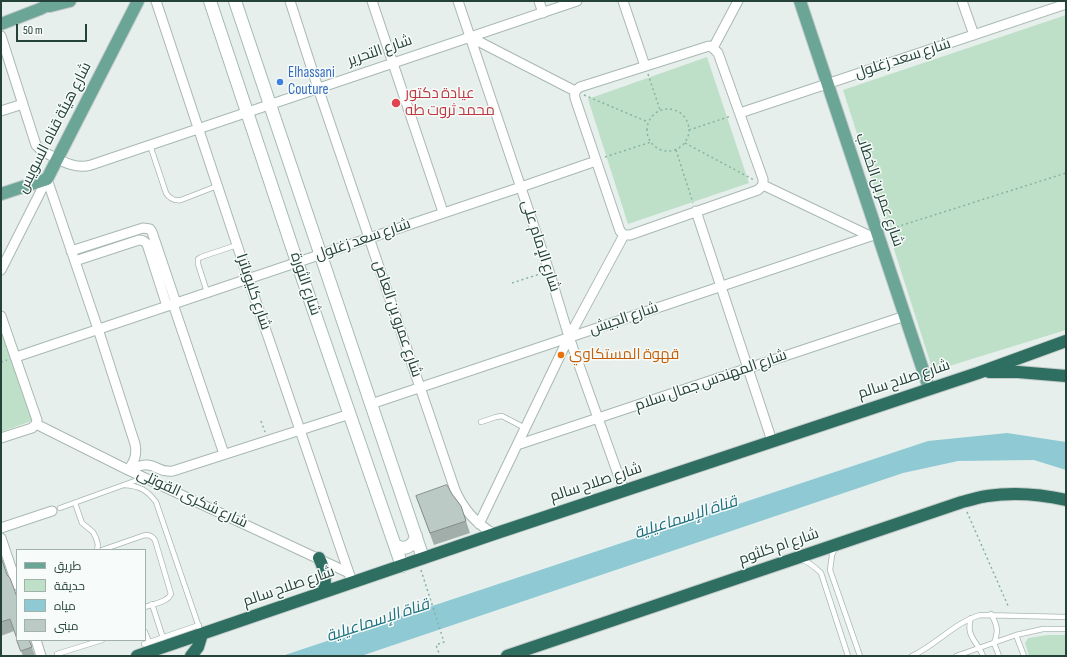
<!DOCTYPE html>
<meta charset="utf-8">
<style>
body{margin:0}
#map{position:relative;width:1067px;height:657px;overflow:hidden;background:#e6efeb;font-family:"Sofia Sans Condensed",Cairo,sans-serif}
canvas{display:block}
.frame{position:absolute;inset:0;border:2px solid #24423a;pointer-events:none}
.legend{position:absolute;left:16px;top:549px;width:130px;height:92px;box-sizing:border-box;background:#f7fbf9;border:1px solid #a3b1ad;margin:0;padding:5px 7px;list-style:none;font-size:12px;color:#24423a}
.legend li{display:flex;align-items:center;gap:8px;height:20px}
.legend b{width:20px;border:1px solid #a3b1ad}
.scale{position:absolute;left:16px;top:24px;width:71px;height:18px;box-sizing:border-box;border:2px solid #24423a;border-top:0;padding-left:5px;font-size:12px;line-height:14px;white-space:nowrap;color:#24423a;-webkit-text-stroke:3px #f7fbf9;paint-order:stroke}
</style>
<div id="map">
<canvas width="1067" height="657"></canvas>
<div class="frame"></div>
<ul class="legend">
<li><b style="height:5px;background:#6aa596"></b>طريق</li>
<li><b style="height:11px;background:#bfe0c8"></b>حديقة</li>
<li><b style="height:11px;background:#8ec9d4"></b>مياه</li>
<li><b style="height:11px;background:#bbcac4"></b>مبنى</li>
</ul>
<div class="scale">50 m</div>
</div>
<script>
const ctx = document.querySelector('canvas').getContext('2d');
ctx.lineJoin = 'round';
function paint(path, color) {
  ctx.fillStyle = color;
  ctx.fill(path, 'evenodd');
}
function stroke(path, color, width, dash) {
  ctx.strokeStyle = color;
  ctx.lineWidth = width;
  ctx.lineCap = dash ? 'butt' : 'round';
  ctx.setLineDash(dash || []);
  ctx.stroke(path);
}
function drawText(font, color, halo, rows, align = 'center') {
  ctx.font = font + ' "Sofia Sans Condensed",Cairo,sans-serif';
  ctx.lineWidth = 3;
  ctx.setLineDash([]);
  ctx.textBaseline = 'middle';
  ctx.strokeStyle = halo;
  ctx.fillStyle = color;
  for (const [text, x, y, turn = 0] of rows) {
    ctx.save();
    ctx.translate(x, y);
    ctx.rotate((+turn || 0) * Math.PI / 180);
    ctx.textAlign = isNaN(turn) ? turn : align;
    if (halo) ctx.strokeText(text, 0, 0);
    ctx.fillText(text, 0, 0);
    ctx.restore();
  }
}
const green = new Path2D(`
 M1066,15v315l-133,41 -90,-281z
 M707,57l42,126 -121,41 -40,-125z
 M1,332l33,88 -33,12z
 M1048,635h18v21h-37l-4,-13 3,-5z`);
const water = new Path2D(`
 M1007,433l59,9v28l-32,-10 -76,1 -55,12 -542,183h-79l646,-215z`);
const path = new Path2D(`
 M648,74l12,36
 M584,95l64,27
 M647 130a21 21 0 1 1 42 0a21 21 0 1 1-42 0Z
 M689,130l42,-14
 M685,143l69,37
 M676,150l17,53
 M605,157l46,-15
 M887,230l179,-57
 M512,283l28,-9
 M1,362l6,-2
 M261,421l4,11
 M967,512l42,96
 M421,570l23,72 -8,3 4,11`);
const lane = new Path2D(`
 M150,145l16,48c4,6 8,8 15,7l36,-14
 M207,292l-9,-28v-5l3,-2 36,-12
 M481,422l15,-5 6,-1 23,12
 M124,485c16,1 23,5 32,17l45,131
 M75,503l7,20 11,9 3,6 2,7 -1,5
 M60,508l83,-30
 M835,548l-3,7 -2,15 30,86
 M102,550l43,-15c5,0 7,1 10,5l16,54c-3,8 -18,10 -26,13
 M800,559c9,3 15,8 21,14l27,83
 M152,604l11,34
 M991,614c6,10 8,18 3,29l5,13
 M971,618c-6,18 7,24 12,38
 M145,632l4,10
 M1016,635l8,21
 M144,644l55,-19
 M57,654l45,-14
 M912,656c24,-11 42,-33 68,-41l86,2
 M956,656l60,-21 27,-6h23`);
const street = new Path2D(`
 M156,1l92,277 104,304
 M290,1l28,87 137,402c8,19 20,33 39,44
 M372,1l71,211
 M458,1l91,270 20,66 55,154
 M539,1l4,12
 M623,1l22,65
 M962,1l12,34
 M1,36l35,109 6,6 4,2c14,7 29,17 45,12l486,-164
 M470,37l105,54
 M709,46l4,2 5,5 45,126v6l-5,5 -128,45h-6l-4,-4 -45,-133c-1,-5 0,-8 5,-11z
 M713,48l25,-47
 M1,111l22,-7
 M740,113l326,-109
 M47,179l51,150 37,115c2,10 0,17 -7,26
 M763,185l107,51
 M696,211l76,230
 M71,251l72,-23 7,1 2,3 24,71
 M75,261l64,-21c4,0 5,1 8,4l20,62
 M1,270l46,-91
 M173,304l51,150
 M1,316l36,104 -1,4 -4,4 -31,10
 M16,357l505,-170 75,-26
 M371,404l506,-170
 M36,424l92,46 221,103
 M517,445l388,-129
 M128,470c6,-2 13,-6 20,-5 10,1 12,8 25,6l177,-57
 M479,524l90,-187 55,-102
 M1,528l51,-17
 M1,538l16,47
 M36,640l5,16`);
const secondary = new Path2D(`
 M210,1l87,261 105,304
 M235,1l188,557
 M395,545c9,6 18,2 21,-9`);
const primary = new Path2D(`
 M800,1l129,387
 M50,6l20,-5
 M1,24l39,-15 16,-8
 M1,194l46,-15 91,-178`);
const highway = new Path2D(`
 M989,372h29l48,4
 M319,558c6,11 7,21 5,34
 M137,656l357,-122 484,-161 88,-32
 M191,656l7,-9 4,-13
 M507,656l455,-154c9,-2 17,-5 25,-6 27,-4 53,-2 79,4`);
const wall = new Path2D(`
 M452,494l9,12 9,27 -36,12 -18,-49z
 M1,594h1l12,37 -13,5z
 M17,640l13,2 5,14h-12z`);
const building = new Path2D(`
 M447,485l5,9 9,12 5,15 -36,12 -14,-37z
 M1,557l6,18 3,3 7,19v42l-7,-20 -9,3v-28h1l-1,-2z
 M17,640h12l3,7 -11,4z`);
const markers = [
 [280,82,4,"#3f7fe0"],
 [396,103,5,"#e0444e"],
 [561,355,4,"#e8710a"]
];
const streetNames = [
 ["شارع التحرير",380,51,-19],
 ["شارع سعد زغلول",903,59,-18],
 ["شارع هيئة قناه السويس",55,128,-63],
 ["شارع عمر بن الخطاب",879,190,71],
 ["شارع سعد زغلول",363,240,-19],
 ["شارع الإمام على",540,246,72],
 ["شارع الثورة",305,284,71],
 ["شارع كليوباترا",253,292,71],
 ["شارع عمرو بن العاص",397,319,71],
 ["شارع الجيش",624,319,-19],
 ["شارع صلاح سالم",904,380,-18],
 ["شارع المهندس جمال سلام",711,381,-19],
 ["شارع صلاح سالم",596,483,-18],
 ["شارع شكرى القوتلى",192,499,25],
 ["شارع ام كلثوم",779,547,-19],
 ["شارع صلاح سالم",289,587,-19]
];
const shopNames = [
 ["Elhassani",288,73],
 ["Couture",288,90]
];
const healthNames = [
 ["عيادة دكتور",405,94],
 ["محمد ثروت طه",405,111]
];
const foodNames = [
 ["قهوة المستكاوي",569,355]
];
const waterNames = [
 ["قناة الإسماعيلية",686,518,-18],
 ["قناة الإسماعيلية",378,621,-18]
];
paint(green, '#bfe0c8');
paint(water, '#8ec9d4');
stroke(lane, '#a8b8b2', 6);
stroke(street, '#a8b8b2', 11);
stroke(secondary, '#a4bbb3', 14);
stroke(primary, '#c2cac8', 14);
stroke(highway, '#c2cac8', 14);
stroke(path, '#86b3a5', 1.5, [2, 3]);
stroke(lane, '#fff', 4.5);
stroke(street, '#fff', 9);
stroke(secondary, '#fff', 12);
stroke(primary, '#6aa596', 12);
stroke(highway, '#2f6f62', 12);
paint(wall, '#a1aea9');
paint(building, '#bbcac4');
stroke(building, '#838d89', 1);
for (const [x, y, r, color] of markers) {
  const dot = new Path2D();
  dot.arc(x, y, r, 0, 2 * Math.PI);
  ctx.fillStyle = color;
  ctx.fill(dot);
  stroke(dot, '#f7fbf9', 1.5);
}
drawText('15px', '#24423a', '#f7fbf9', streetNames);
drawText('15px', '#366cbe', '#f7fbf9', shopNames, 'left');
drawText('15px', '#be3a42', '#f7fbf9', healthNames, 'left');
drawText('15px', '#c56008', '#f7fbf9', foodNames, 'left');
drawText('italic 16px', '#1c6f80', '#f7fbf9', waterNames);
</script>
